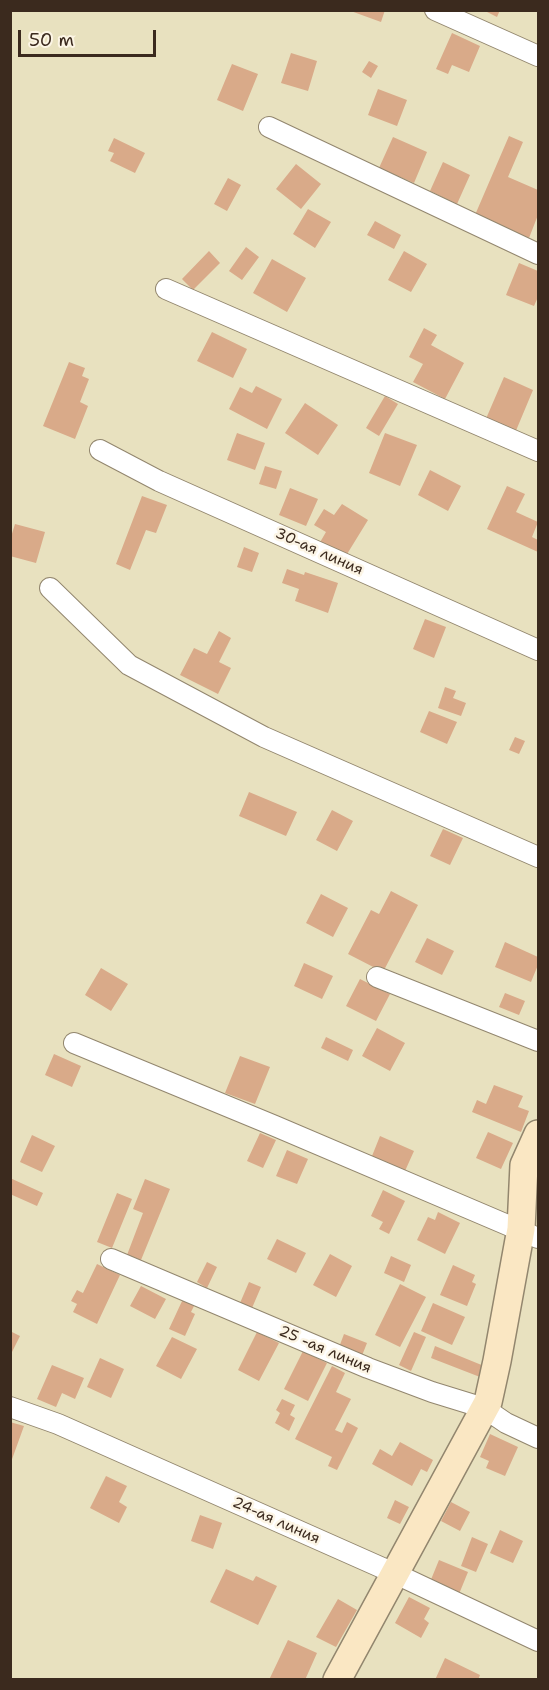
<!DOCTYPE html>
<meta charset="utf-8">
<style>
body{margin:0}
#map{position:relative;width:549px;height:1690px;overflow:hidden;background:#e8e1bf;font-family:"Shantell Sans",sans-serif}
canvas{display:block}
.frame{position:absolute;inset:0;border:12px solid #3b2a1e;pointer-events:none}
.scale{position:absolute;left:18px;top:30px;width:138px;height:27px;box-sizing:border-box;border:3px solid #3b2a1e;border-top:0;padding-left:8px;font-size:18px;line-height:21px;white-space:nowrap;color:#3b2a1e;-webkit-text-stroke:4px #fcf5e5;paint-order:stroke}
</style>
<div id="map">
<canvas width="549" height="1690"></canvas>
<div class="frame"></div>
<div class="scale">50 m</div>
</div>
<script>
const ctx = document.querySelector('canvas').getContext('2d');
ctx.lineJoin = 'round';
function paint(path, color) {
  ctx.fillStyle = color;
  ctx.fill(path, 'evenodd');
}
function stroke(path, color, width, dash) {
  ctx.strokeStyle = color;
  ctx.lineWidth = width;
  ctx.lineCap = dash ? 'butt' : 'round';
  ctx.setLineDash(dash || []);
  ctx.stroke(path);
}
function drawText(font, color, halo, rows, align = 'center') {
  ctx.font = font + ' "Shantell Sans",sans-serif';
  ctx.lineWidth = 5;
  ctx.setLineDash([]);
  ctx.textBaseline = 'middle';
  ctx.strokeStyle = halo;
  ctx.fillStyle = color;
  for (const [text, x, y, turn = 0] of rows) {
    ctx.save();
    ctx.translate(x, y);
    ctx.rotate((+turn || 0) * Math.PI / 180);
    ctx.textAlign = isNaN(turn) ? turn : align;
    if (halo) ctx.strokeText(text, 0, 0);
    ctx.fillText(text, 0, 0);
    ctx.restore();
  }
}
const building = new Path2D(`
 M348,10h37l-4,12z
 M483,10h17l-3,7z
 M452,33l28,13 -11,26 -17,-7 -4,9 -12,-5z
 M291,53l26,8 -9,30 -27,-8z
 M369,61l9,5 -7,12 -9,-6z
 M232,64l26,10 -15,37 -26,-11z
 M378,89l29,11 -10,26 -29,-11z
 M509,136l14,6 -15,35 30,13v25l-9,23 -54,-23z
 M393,137l34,15 -13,31 -35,-15z
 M114,138l31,15 -10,20 -25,-12 4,-8 -6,-2z
 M443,162l27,13 -13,29 -27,-13z
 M296,164l25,20 -20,25 -25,-20z
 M228,178l13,7 -14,26 -13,-7z
 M308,209l23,13 -16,26 -22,-14z
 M375,221l26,14 -7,14 -27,-14z
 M246,247l13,10 -17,23 -13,-9z
 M209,251l11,12 -27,27 -11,-11z
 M404,251l23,13 -16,28 -23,-12z
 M272,259l34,19 -19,34 -34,-19z
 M519,263l19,8v26l-4,9 -28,-11z
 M424,328l13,7 -6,10 33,18 -19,36 -32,-17 10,-18 -14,-7z
 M212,332l35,17 -14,29 -36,-17z
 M69,362l16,6 -3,8 7,3 -9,23 8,4 -13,33 -32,-13z
 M504,377l29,13 -18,43 -30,-12z
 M256,386l26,13 -15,30 -38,-20 11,-22 12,6z
 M385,396l13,8 -19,32 -13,-8z
 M305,403l33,22 -20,30 -33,-22z
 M237,433l28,10 -10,27 -28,-10z
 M385,433l32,12 -17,41 -31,-13z
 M265,466l17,5 -6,18 -17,-5z
 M430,470l31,16 -13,25 -30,-16z
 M507,486l18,8 -9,18 22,10 -6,15 6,3v12l-51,-23z
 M290,488l28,11 -12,27 -27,-11z
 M142,496l25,9 -11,28 -10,-3 -16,40 -14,-6z
 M342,504l26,16 -24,39 -25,-15 7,-12 -12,-7 10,-16 10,6z
 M15,524l30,8 -9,31 -26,-7v-16z
 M244,547l15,6 -7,19 -15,-5z
 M287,569l17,6 1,-3 33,11 -10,30 -33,-12 4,-12 -17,-6z
 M425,619l21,8 -12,31 -21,-9z
 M219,631l12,7 -12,24 12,6 -13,26 -38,-19 14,-27 13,6z
 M445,687l11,4 -3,7 13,5 -5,13 -23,-8z
 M429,711l28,11 -10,22 -27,-12z
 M515,737l10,4 -6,13 -10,-4z
 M249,792l48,20 -11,24 -47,-20z
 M332,810l21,11 -16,30 -21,-11z
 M443,829l20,9 -13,27 -20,-9z
 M391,891l27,14 -35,67 -35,-18 23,-44 8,4z
 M321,894l27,14 -15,29 -27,-14z
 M427,938l27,13 -12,24 -27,-13z
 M505,942l33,15v8l-7,17 -36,-15z
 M304,963l29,13 -11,23 -28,-13z
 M101,968l27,16 -17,27 -26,-16z
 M360,979l30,15 -14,27 -30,-15z
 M505,993l20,8 -6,14 -20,-8z
 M377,1028l28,15 -15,28 -28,-15z
 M326,1037l27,13 -5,11 -27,-13z
 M54,1054l27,12 -9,21 -27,-12z
 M240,1056l30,11 -15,37 -30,-11z
 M494,1085l29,11 -5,11 11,4 -8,21 -49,-20 5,-12 9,4z
 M488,1132l25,11 -12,26 -25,-11z
 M260,1133l16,7 -13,28 -16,-7z
 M32,1135l23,11 -13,26 -22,-10z
 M380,1136l34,15 -9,20 -33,-15z
 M287,1150l21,9 -11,25 -21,-8z
 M10,1178l33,15 -6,13 -27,-12z
 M145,1179l25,10 -29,71 -14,-5 16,-42 -10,-4z
 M383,1190l22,11 -16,33 -10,-5 4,-7 -12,-6z
 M117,1193l15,6 -20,49 -15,-6z
 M438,1212l22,11 -15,31 -28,-14 11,-23 7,3z
 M277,1239l29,14 -10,20 -29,-14z
 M330,1254l22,12 -16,31 -23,-12z
 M391,1256l20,9 -7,17 -20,-9z
 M207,1262l10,5 -10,21 -10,-6z
 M97,1264l23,11 -23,49 -24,-12 4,-8 -6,-3 6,-11 6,3z
 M453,1265l22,10 -3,7 4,2 -9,22 -27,-11z
 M249,1282l12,5 -9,21 -12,-5z
 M400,1284l26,13 -26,50 -25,-12z
 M141,1286l25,13 -11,20 -25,-13z
 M183,1299l12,5 -4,8 4,2 -10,22 -16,-7z
 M433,1303l32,14 -13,28 -31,-14z
 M10,1331l10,5 -10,20z
 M257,1332l22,11 -20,38 -21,-11z
 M414,1332l12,5 -15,34 -12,-6z
 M344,1334l23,9 -6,15 -23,-8z
 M172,1337l25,12 -16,30 -25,-13z
 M435,1346l49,20 -4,11 -49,-19z
 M303,1351l24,12 -19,38 -24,-12z
 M100,1358l24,11 -13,29 -24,-11z
 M52,1365l32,13 -9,21 -13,-6 -6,14 -19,-8z
 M332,1366l13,7 -9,19 15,7 -16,31 7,3 5,-11 11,6 -21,42 -9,-4 4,-9 -37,-18z
 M282,1399l13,6 -5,10 5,3 -6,13 -14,-8 5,-10 -4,-3z
 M10,1422l14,4 -13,36h-1z
 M490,1434l28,13 -13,29 -19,-8 3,-7 -9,-4z
 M400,1442l33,18 -6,12 -6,-3 -9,17 -40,-22 8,-15 12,7z
 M106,1476l21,10 -8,16 8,5 -8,16 -29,-15z
 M395,1500l14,7 -9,17 -13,-6z
 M451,1502l19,10 -10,19 -19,-10z
 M200,1515l22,8 -9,26 -22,-8z
 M500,1530l23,11 -10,22 -23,-10z
 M472,1537l16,7 -12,28 -15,-6z
 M439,1560l29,12 -9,22 -29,-12z
 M226,1569l27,12 3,-5 21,10 -19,39 -48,-23z
 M409,1597l21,11 -6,11 5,4 -8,15 -26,-15z
 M338,1599l19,11 -21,37 -20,-10z
 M288,1640l29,13 -12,27h-36z
 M445,1658l35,17 -2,5h-43z`);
const street = new Path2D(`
 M435,10l103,46
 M269,127l269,127
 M166,289l372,162
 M100,450l59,31 379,169
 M50,588l79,77 135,72 274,120
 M377,977l161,64
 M74,1043l201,83 263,112
 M111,1259l257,109 64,24 52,16 22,15 32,15
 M10,1407l48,17 338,150 142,67`);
const secondary = new Path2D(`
 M337,1680l151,-278 9,-41 24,-132 3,-64 14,-31`);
const streetNames = [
 ["30-ая линия",319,552,24],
 ["25 -ая линия",325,1350,23],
 ["24-ая линия",276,1521,24]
];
paint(building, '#d9aa89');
stroke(street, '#92866e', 22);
stroke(secondary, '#92866e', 30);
stroke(street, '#fff', 20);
stroke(secondary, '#fae7c3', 27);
drawText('15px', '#3b2a1e', '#fcf5e5', streetNames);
</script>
